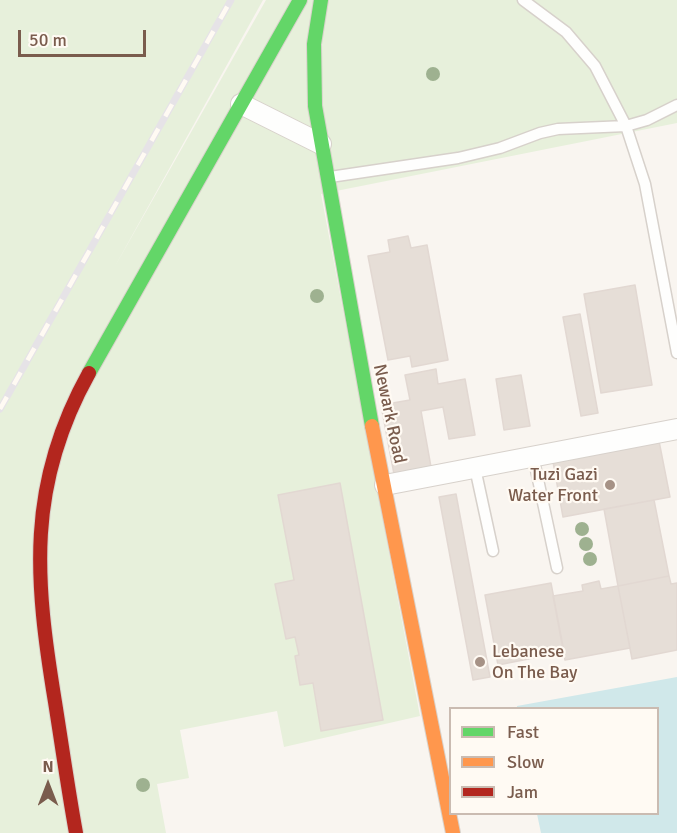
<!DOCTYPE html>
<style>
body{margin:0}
#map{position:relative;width:677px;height:833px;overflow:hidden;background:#f9f5f0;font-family:Signika,sans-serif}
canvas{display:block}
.legend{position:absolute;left:449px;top:707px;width:210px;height:108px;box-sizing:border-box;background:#fffaf3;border:2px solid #cabbb1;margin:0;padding:8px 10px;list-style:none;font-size:18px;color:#7a5c4d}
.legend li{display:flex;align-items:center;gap:12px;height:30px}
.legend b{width:30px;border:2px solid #cabbb1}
.north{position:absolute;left:18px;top:755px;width:60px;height:60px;-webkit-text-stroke:4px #fffaf3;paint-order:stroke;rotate:0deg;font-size:16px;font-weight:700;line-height:24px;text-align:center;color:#7a5c4d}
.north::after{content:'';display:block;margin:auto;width:21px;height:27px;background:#7a5c4d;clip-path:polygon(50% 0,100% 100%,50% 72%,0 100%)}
.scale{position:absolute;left:18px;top:30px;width:128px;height:27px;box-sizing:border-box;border:3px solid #7a5c4d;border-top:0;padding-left:8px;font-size:18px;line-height:21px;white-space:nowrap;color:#7a5c4d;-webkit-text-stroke:4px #fffaf3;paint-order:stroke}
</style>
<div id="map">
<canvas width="677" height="833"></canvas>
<ul class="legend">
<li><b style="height:8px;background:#63d668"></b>Fast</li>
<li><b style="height:8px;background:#ff974d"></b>Slow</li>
<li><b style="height:8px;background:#b3261e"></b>Jam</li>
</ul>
<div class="north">N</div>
<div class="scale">50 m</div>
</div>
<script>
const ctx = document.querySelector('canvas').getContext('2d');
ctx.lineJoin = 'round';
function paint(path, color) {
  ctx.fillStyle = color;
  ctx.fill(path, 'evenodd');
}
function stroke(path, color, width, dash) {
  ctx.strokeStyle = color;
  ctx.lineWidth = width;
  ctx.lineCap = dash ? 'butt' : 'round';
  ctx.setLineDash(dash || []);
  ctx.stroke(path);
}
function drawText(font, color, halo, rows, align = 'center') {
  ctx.font = font + ' Signika,sans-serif';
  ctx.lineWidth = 4.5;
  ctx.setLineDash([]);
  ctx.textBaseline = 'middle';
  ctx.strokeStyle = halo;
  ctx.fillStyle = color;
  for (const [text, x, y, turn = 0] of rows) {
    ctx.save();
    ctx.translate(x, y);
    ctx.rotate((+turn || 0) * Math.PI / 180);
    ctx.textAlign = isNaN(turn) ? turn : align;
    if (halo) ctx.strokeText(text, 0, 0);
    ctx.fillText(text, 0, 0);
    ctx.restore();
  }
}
const green = new Path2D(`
 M0,0h263l-149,268 152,-268h411v123l-356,71 99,522 -136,31 -7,-36 -97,19 9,48 -32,6 9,49h-166z`);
const water = new Path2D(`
 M677,677v156h-136l-4,-19h121v-106h-141v-2z`);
const building = new Path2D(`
 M408,236l3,12 16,-3 21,115 -36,7 -2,-11 -22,4 -20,-104 22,-4 -2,-12z
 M635,285l17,100 -51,8 -17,-99z
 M580,314l18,99 -17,3 -18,-99z
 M436,369l2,15 27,-5 10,56 -26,4 -6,-32 -22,4 10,56 -37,7 -13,-69 29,-5 -5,-25z
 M521,375l9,51 -26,4 -8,-51z
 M659,441l11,56 -107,20 -10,-55z
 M340,483l43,237 -62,11 -8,-48 -13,2 -5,-29 4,-1 -4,-18 -9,2 -11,-55 19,-4 -16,-85z
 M456,494l34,183 -17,3 -34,-183z
 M654,500l15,76 -51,10 -14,-77z
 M669,576l2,8 6,-1v67l-45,9 -14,-73z
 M599,581l2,8 17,-3 12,62 -65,12 -12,-64 30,-5 -1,-6z
 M551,583l13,69 -66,13 -13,-70z`);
const lane = new Path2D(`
 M523,0l43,32 29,34 31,60 19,58 32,169
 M330,177l128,-19 42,-10 40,-15 18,-4 68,-3 21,-6 30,-15
 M533,456l24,112
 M475,468l18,83`);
const street = new Path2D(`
 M241,104l80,40
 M385,485l292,-56`);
const fast = new Path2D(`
 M321,0l-7,44 1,62 57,320
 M89,373l211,-373`);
const slow = new Path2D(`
 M372,426l81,407`);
const jam = new Path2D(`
 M76,833c-8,-44 -14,-87 -21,-131 -20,-122 -29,-216 34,-329`);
const rail = new Path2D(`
 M0,409l231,-409`);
const trees = [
 [433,74],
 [317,296],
 [582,529],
 [586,544],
 [590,559],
 [143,785]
];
const markers = [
 [610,485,6,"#a69286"],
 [480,662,6,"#a69286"]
];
const streetNames = [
 ["Newark Road",389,414,78]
];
const poiNames = [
 ["Tuzi Gazi",598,475],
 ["Water Front",598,496],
 ["Lebanese",492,652,"left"],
 ["On The Bay",492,673,"left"]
];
paint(green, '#e7f0db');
paint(water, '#d0e8ea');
paint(building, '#e6ded7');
stroke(building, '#e2d8d2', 1.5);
stroke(lane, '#d7d1cb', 13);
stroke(street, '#d7d1cb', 22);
stroke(fast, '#d9d2cb', 16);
stroke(slow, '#d9d2cb', 16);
stroke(jam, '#d9d2cb', 16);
stroke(lane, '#fefefd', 10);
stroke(street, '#fefefd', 20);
stroke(fast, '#63d668', 14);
stroke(slow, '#ff974d', 14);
stroke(jam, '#b3261e', 14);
stroke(rail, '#e6e3e7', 7);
stroke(rail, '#fffaf3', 4.5, [14]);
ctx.fillStyle = '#9eb190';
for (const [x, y] of trees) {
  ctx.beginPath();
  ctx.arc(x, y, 7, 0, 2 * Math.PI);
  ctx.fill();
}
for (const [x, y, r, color] of markers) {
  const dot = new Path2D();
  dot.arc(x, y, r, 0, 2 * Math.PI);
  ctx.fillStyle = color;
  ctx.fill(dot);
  stroke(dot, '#fffaf3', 2);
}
drawText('18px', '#7a5c4d', '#fffaf3', streetNames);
drawText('18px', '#7a5c4d', '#fffaf3', poiNames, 'right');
</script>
